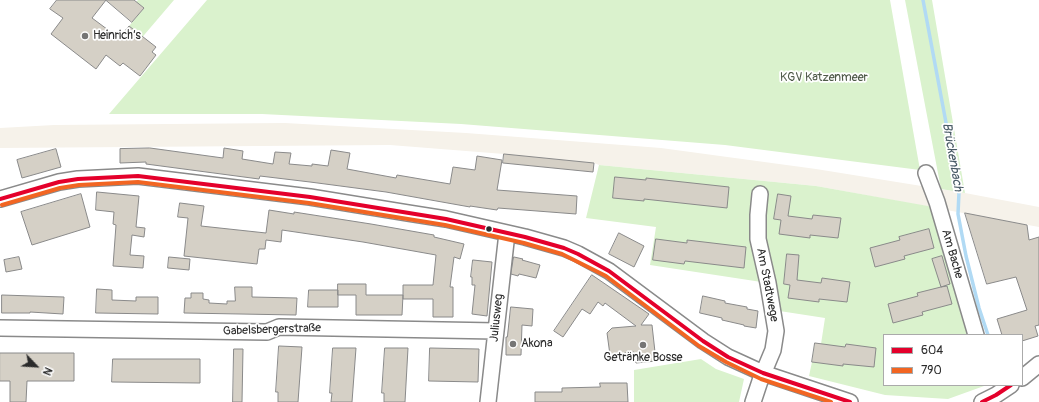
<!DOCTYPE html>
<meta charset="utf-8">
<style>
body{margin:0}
#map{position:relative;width:1039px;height:402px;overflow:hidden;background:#fff;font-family:Pangolin,sans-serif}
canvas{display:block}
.legend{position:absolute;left:883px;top:334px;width:140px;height:52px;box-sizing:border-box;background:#fff;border:1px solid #aaa;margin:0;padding:5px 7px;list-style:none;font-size:12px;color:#2b2b2b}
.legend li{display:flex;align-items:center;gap:8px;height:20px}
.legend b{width:20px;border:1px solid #aaa}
.north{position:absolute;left:16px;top:346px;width:40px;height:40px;-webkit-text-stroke:3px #fff;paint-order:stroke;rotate:115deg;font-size:11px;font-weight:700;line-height:16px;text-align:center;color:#2b2b2b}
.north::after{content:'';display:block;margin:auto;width:14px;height:18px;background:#2b2b2b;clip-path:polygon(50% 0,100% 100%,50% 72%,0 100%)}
</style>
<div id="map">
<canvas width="1039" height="402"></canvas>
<ul class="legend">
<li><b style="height:5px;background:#e4002b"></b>604</li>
<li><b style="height:5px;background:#f26522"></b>790</li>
</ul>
<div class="north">N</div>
</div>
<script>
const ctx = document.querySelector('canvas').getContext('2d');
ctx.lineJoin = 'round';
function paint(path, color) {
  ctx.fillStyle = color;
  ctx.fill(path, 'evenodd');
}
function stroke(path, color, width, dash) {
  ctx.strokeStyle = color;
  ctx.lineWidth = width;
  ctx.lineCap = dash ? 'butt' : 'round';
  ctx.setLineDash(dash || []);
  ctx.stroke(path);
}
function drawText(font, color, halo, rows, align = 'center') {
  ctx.font = font + ' Pangolin,sans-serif';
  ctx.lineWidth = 3.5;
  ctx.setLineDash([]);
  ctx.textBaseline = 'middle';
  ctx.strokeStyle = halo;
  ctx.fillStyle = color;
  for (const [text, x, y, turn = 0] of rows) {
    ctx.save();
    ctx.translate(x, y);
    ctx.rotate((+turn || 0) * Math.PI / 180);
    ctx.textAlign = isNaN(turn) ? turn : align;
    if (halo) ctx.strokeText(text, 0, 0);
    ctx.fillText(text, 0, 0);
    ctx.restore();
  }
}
const built = new Path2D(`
 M285,123l181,10 195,15 155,21 149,24 74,14v20l-223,-41 -217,-21 -5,-2 -90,-9 -114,-9 -390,3v-20l54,-3z`);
const green = new Path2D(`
 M138,0h36l-35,41 -14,-10 19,-23 -8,-6z
 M207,0h683l30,170 -195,-25 -264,-21 -199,-10h-153z
 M905,0h27l33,193 -24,-4z
 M599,165l217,21 123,22 32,127h-87v50l100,1 -36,13 -63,-4 -76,-19 3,-14 3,-19 6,1 4,-26 -52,-8 -5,-27 -118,-18 6,-38 -70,-9z
 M701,359l15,10 28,10 -5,23h-105v-32z`);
const stream = new Path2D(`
 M923,0l36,192 -1,22 8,42 13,52 9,27`);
const building = new Path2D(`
 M57,0h49l-14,18 27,20 10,-12 27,21 -4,5 4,3 -16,21 -17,-13 -3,3 -14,-11 -10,14 -45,-35 12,-16 -13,-9z
 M106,0h28l10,8 -12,14z
 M150,148l73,10 1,-10 19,3 -1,8 31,5 2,-12 16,1 -2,11 23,2v-2l16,2 3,-16 19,3 -3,16 49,9 1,-3 53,9 3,-17 22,3 2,-14 25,4 -5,30 80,6 -1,18 -78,-6 -1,2 -27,-4v1l-84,-15 -76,-10 -50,-6 -1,3 -113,-15v-2l-26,1v-14z
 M56,149l5,18 -39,11 -5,-18z
 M504,154l90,9 -1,9 -90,-9z
 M615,177l31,3v-2l83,9 -2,21 -83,-9v2l-31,-3z
 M97,192l42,4 -3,31 9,1 -1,9 -12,-2 -2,20 14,1 -1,12 -30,-2 3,-41 -3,-1 1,-12 -18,-2z
 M81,194l9,33 -58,18 -11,-33z
 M778,194l13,2 -3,20 24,3 1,-4 28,3 -3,20 -28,-3v3l-31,-4 2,-14 -7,-1z
 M180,203l24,3 -3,20 65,7 3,-23 25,4v-2l77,12 63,11v2l30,7 -4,15 -6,-2 -4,30h3v30h-20v-18h-30v-14h30l3,-30 -73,-13 -81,-12 -1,12 -15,-2 -1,9h-6l-2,15 -73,-8 4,-38 -10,-1z
 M965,213l62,12 2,15 10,-3v88l-4,1 3,10 -16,5v-6h-20l-5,-16 30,-9 -11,-33 -29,7z
 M929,229l5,19 -30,8 1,3 -30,8 -5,-19 30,-8 -1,-3z
 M619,233l25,13 -10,21 -25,-13z
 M656,239l31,4v-3l59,7 -2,21 -59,-7 -1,3 -31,-4z
 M787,254l12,1 -2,25 24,3 1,-5 28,4 -3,20 -28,-3v3l-31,-4 2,-13 -6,-1z
 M942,256l8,28 -9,3 6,-1 5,18 -30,8 1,3 -30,8 -5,-19 30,-8 -1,-3 24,-6 -9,-28z
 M19,257l3,12 -16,3 -2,-12z
 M169,257l21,2 -1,11 -21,-2z
 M514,257l9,2 -1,1 18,5 -4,13 -17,-4 -1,2 -7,-2z
 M473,260l19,2 -5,54 -15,-2 3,-29h-3v-8h-1z
 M592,275l57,39 -8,11h11l4,36 -20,2 -2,-11 -24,3 -3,-22 5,-5 24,-2 -31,-23 -2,3 -5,-4 -8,12 -8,-5 -19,28 -9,-6z
 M338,284h28v11h37l-1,20h-46v-20h-18z
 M235,287h17v10l45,1 -1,17 -112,-2 1,-15h6v-5h12v6l6,1v3l18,1v-3h8z
 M97,289l15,1v10l24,1v-4h22v17l-62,-1z
 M309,290h29v17h-30z
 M2,295l62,2 -1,17 -33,-2v1h-28z
 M703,296l22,5v2l22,4v2l11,2 -2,17 -12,-2v-1l-22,-5v-2l-22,-5z
 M511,307l22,2 -1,17 -10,-1 -1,30h-15v-18h1z
 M815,343l30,4 1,-3 30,4 -2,19 -31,-3v2l-31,-4z
 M279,346l23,1 -4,55h-20v-10h-2z
 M333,348h23l-4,54h-21l1,-9h-2z
 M385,348h23l-3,54h-21v-9h-2z
 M430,348l49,1 -1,33 -49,-1z
 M234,349h9l-1,53h-9z
 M0,353h74v28h-47l-1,21h-16v-21h-10z
 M113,359h87v24l-88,-1z
 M600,383h27l1,19h-93v-10h27v-4l38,-1z`);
const minor = new Path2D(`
 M926,173l11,29 39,133
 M0,199l59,-17 19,-3 60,-3 172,21 98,16 38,6 79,18 39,11 14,6 31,17 94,70 25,16 35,16 87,29
 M0,328l267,4 12,-5 217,4
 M1022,378l17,-14
 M488,402l19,-169
 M753,402l7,-21 13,-31 3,-19 -8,-48 -10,-44v-24l2,-21
 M982,402l14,-7 15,-10`);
const bus1 = new Path2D(`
 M0,199l59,-17 19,-3 60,-3 172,21 136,22 79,18 39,11 14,6 31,17 94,70 25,16 35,16 87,29
 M982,402l14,-7 15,-10`);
const bus2 = new Path2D(`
 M2,205l58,-17 19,-3 59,-3 171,21 136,22 79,18 38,11 44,22 93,70 27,16 35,17 70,23`);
const markers = [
 [85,36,4,"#757575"],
 [489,229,3.5,"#2b2b2b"],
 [513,344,4,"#757575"],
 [643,345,4,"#757575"]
];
const poiNames = [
 ["Heinrich’s",93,36],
 ["Akona",521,344],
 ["Getränke Bosse",643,358,"center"]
];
const parkNames = [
 ["KGV Katzenmeer",824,78]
];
const streetNames = [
 ["Am Bache",952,254,74],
 ["Am Stadtwege",767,285,79],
 ["Juliusweg",497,318,-84],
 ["Gabelsbergerstraße",272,330,-2]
];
const waterNames = [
 ["Brückenbach",952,157,80]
];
paint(built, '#f6f2ea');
paint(green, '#daf2cd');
stroke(stream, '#b1daf4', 3.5);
paint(building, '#d5d0c6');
stroke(building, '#8a8a8a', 1);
stroke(minor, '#8a8a8a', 18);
stroke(minor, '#fff', 15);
stroke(bus1, '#e4002b', 4);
stroke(bus2, '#f26522', 4);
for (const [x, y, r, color] of markers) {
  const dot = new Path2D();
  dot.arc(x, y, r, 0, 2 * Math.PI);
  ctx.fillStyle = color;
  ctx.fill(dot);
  stroke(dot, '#fff', 1.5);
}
drawText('12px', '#2b2b2b', '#fff', poiNames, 'left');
drawText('12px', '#4f5a49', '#fff', parkNames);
drawText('12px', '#2b2b2b', '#fff', streetNames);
drawText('italic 13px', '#495b66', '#fff', waterNames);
</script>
